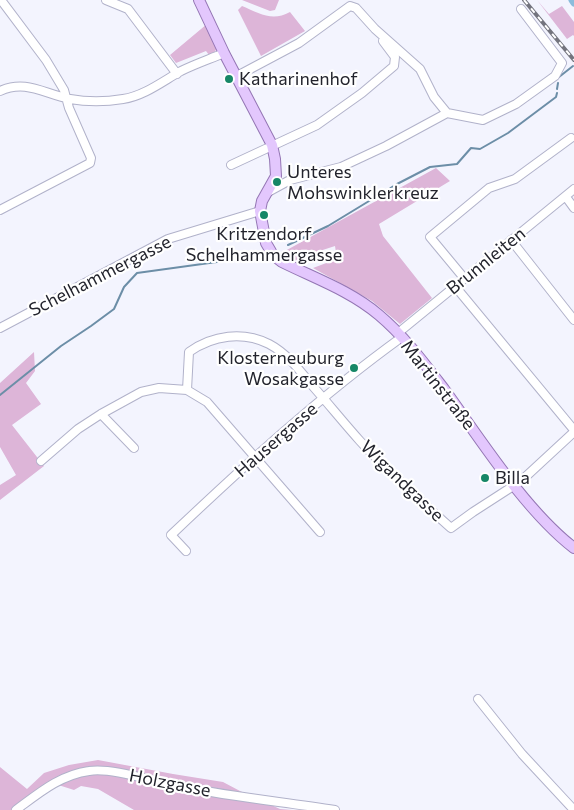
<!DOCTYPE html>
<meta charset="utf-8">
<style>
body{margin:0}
canvas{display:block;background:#f3f4fe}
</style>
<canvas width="574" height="810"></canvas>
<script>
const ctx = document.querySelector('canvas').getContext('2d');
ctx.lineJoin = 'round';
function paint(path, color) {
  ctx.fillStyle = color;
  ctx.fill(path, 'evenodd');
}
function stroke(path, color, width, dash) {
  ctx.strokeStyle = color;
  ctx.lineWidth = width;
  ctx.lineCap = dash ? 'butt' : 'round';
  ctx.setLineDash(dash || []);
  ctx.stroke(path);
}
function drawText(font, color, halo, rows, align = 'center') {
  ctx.font = font + ' Commissioner,sans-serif';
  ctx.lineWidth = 4.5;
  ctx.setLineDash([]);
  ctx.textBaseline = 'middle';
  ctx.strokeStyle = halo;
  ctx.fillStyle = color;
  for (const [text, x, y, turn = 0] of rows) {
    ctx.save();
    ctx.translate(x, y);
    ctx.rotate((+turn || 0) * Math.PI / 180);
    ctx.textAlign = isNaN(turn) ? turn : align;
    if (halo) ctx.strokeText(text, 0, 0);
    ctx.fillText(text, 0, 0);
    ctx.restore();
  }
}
const green = new Path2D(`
 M242,0h37l-4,10 -5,1z
 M537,0l12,14 13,-8 12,16v14l-1,-1 -6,4z
 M242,6c17,7 30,16 48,6l15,19 -44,25 -23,-46z
 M207,24l10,23 -3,7 -5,1 -3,-4 -30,12 -6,-8z
 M436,168l14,13 -71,43 4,12 49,62 -32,26 -28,-23 -59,-33 24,-9 -2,-13 -34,11 -8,5 -17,-9 9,-2z
 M34,352l1,19 -9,12 15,21 -29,21 32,41 -44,34v-15l16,-10 -16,-28v-64z
 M98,760l75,14 50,8 17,9 40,18 12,1h-158l-36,-21 -17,-3 -7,4 -25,-8 -38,28h-11v-43l27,22 17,-16 25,-8z`);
const stream = new Path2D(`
 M559,77l14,-11
 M557,89l1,-6
 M288,245l40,-19 69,-42 33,-17 27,-3 14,-16 9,1 28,-16 48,-36 1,-4
 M0,395l61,-49 30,-20 23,-17 10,-22 13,-14 87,-12`);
const canal = new Path2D(`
 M572,0l2,3`);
const minor = new Path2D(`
 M106,0l22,9 49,65
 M237,76l62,-33 51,-37 6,2 19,21 45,40 14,28 13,16
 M0,91c26,-12 44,3 70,8 17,3 35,3 53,0 21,-3 40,-18 58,-28 14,-7 29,-12 43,-18
 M231,165l86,-40 45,-32 32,-27 1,-9 -12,-16
 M268,192l22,-12 51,-13 45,-21 61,-33 36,7 33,-16 39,-28 7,-13 -41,-54
 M566,197l8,11
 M0,210l90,-47 1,-5 -22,-50 -5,-18 -18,-30 -45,-60
 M511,240l63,80
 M464,278l-34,-41 59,-49 26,-9 56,-41
 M454,285l120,145
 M0,328l168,-89 92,-28
 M398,333l176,-144
 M187,390l2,-38c24,-17 54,-21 80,-8 17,9 29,24 41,39 17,19 33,39 50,58 28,31 60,59 91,87l22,-16 48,-31 53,-49
 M101,414l33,34
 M41,461l37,-32 23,-15 40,-22 18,-4 28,2 20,12 113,130
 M186,551l-15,-16c74,-70 148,-138 231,-198
 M478,699l44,55 52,56
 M16,810c23,-17 44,-35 73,-39 24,-4 69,12 94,16 50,10 101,15 152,23`);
const major = new Path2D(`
 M199,0l25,53 48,92 3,14 1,17 -14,25 -2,10 6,32 7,12 9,7c32,16 69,29 97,53 25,21 45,48 65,74 37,51 81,121 130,159`);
const rail = new Path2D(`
 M524,0l50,60`);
const markers = [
 [229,79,5,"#168767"],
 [277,182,5,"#168767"],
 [264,215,5,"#168767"],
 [354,368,5,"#168767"],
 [485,478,5,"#168767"]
];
const poiNames = [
 ["Katharinenhof",239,79],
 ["Unteres",287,172],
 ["Mohswinklerkreuz",287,193],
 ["Kritzendorf",264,234,"center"],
 ["Schelhammergasse",264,255,"center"],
 ["Klosterneuburg",344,358,"right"],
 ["Wosakgasse",344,379,"right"],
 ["Billa",495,478]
];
const streetNames = [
 ["Brunnleiten",486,261,-39],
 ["Schelhammergasse",100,276,-27],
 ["Martinstraße",438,385,52],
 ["Hausergasse",276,440,-41],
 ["Wigandgasse",402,481,44],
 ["Holzgasse",170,783,11]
];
paint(green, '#ddb5d8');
stroke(stream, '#6c8ea7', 2);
stroke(canal, '#8cbcdb', 7);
stroke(minor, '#b1b2ca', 10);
stroke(major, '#9476b4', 12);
stroke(minor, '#fff', 8);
stroke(major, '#e3c7fd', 10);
stroke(rail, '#73747e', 4);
stroke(rail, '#fff', 2, [5.5]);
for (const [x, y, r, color] of markers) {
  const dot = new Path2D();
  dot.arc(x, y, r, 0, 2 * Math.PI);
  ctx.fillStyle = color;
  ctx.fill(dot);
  stroke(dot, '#fff', 2);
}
drawText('18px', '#23242d', '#fff', poiNames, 'left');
drawText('18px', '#23242d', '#fff', streetNames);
</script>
